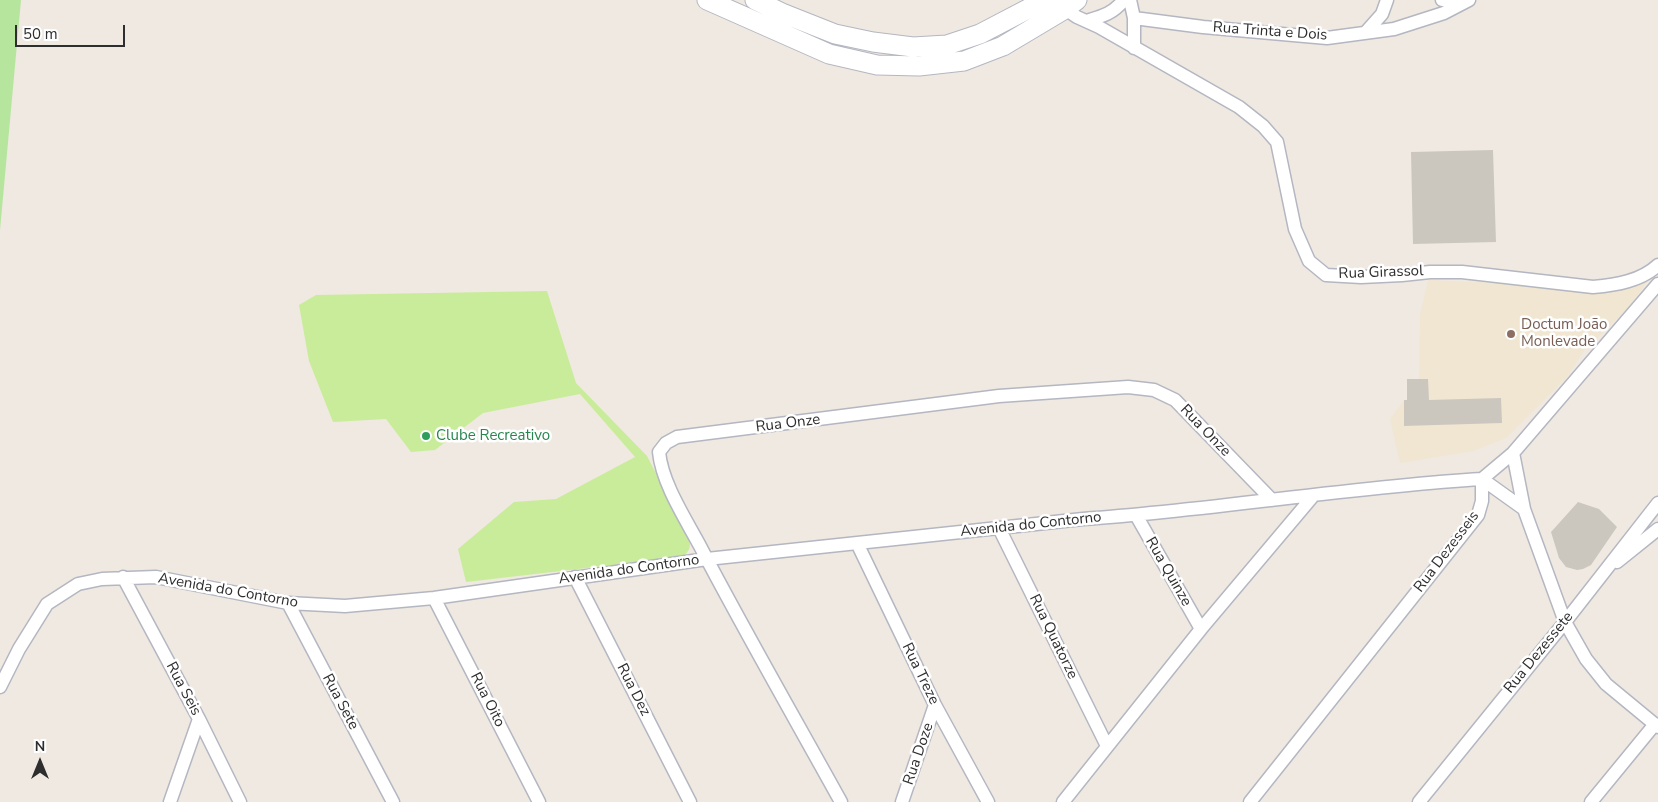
<!DOCTYPE html>
<meta charset="utf-8">
<style>
body{margin:0}
#map{position:relative;width:1658px;height:802px;overflow:hidden;background:#efe9e1;font-family:"Nunito Sans",sans-serif}
canvas{display:block}
.north{position:absolute;left:15px;top:737px;width:50px;height:50px;-webkit-text-stroke:4px #fff;paint-order:stroke;rotate:0deg;font-size:14px;font-weight:700;line-height:20px;text-align:center;color:#2e2e2e}
.north::after{content:'';display:block;margin:auto;width:18px;height:22px;background:#2e2e2e;clip-path:polygon(50% 0,100% 100%,50% 72%,0 100%)}
.scale{position:absolute;left:15px;top:25px;width:110px;height:22px;box-sizing:border-box;border:2px solid #2e2e2e;border-top:0;padding-left:6px;font-size:15px;line-height:18px;white-space:nowrap;color:#2e2e2e;-webkit-text-stroke:4px #fff;paint-order:stroke}
</style>
<div id="map">
<canvas width="1658" height="802"></canvas>
<div class="north">N</div>
<div class="scale">50 m</div>
</div>
<script>
const ctx = document.querySelector('canvas').getContext('2d');
ctx.lineJoin = 'round';
function paint(path, color) {
  ctx.fillStyle = color;
  ctx.fill(path, 'evenodd');
}
function stroke(path, color, width, dash) {
  ctx.strokeStyle = color;
  ctx.lineWidth = width;
  ctx.lineCap = dash ? 'butt' : 'round';
  ctx.setLineDash(dash || []);
  ctx.stroke(path);
}
function drawText(font, color, halo, rows, align = 'center') {
  ctx.font = font + ' "Nunito Sans",sans-serif';
  ctx.lineWidth = 5;
  ctx.setLineDash([]);
  ctx.textBaseline = 'middle';
  ctx.strokeStyle = halo;
  ctx.fillStyle = color;
  for (const [text, x, y, turn = 0] of rows) {
    ctx.save();
    ctx.translate(x, y);
    ctx.rotate((+turn || 0) * Math.PI / 180);
    ctx.textAlign = isNaN(turn) ? turn : align;
    if (halo) ctx.strokeText(text, 0, 0);
    ctx.fillText(text, 0, 0);
    ctx.restore();
  }
}
const education = new Path2D(`
 M1651,277l-23,31 -45,44 -15,24 -62,62 -33,13 -73,12 -10,-44 14,-19h3v-21h12l1,-64 8,-35 139,6 47,5z`);
const green = new Path2D(`
 M0,0h21l-21,230z`);
const pitch = new Path2D(`
 M547,291l29,92 71,73 40,78c4,10 5,16 -5,23l-216,25 -8,-33 56,-47 42,-3 79,-42 -55,-63 -97,19 -48,37 -24,2 -25,-33 -53,3 -24,-61 -10,-56 17,-10z`);
const building = new Path2D(`
 M1493,150l3,92 -83,2 -2,-92z
 M1407,379h21l1,21 72,-2 1,25 -98,3v-26h3z
 M1578,502l21,7 18,18 -26,38 -8,4 -6,1 -11,-3 -7,-9 -8,-26z`);
const minor = new Path2D(`
 M1052,0l25,17 22,10 140,80 24,19 14,16 18,87 14,32 17,14 35,2 41,-2 28,-3h32l131,15c23,-2 48,-6 65,-22
 M1130,0l4,18v30
 M1442,0l19,4
 M1134,18l69,9 124,11 67,-9 50,-16 25,-13
 M1086,21c17,-5 26,-7 38,-21
 M1366,32l16,-18 5,-14
 M1513,453l11,56 41,113 21,37 20,25 52,43
 M1482,479l31,-26 145,-169
 M1482,479l42,30
 M1136,515l65,114
 M999,528l108,218
 M857,543l78,162 53,97
 M1617,562l41,-33
 M123,577l76,142 41,83
 M575,577l115,225
 M434,598l105,204
 M288,603l105,199
 M0,687l19,-38 28,-45 31,-20 24,-5 54,-2 132,26 57,3 89,-8 273,-39 376,-40c133,-9 265,-32 399,-40
 M170,802l29,-83
 M841,802c-47,-85 -96,-170 -141,-256 -15,-28 -38,-63 -41,-94l7,-9 11,-6 322,-41 129,-9 26,3 21,10 97,100
 M902,802l33,-97
 M1063,802l138,-173 113,-134
 M1250,802l228,-287 4,-14v-22
 M1419,802l146,-180 93,-119
 M1591,802l64,-78`);
const secondary = new Path2D(`
 M707,0l122,54 48,11 42,1 45,-5 39,-15 62,-37 12,-9
 M755,0l27,13 53,21 38,8 40,5 34,-2 33,-11 65,-34`);
const markers = [
 [1511,334,5,"#8d6e63"],
 [426,436,5,"#2e9e5b"]
];
const streetNames = [
 ["Rua Trinta e Dois",1270,32,4],
 ["Rua Girassol",1381,273,-2],
 ["Rua Onze",788,424,-7],
 ["Rua Onze",1205,431,46],
 ["Avenida do Contorno",1031,525,-6],
 ["Rua Dezesseis",1447,552,-53],
 ["Avenida do Contorno",629,570,-8],
 ["Rua Quinze",1168,572,60],
 ["Avenida do Contorno",228,591,10],
 ["Rua Quatorze",1053,637,64],
 ["Rua Dezessete",1539,653,-51],
 ["Rua Treze",920,674,64],
 ["Rua Seis",183,689,62],
 ["Rua Dez",633,690,63],
 ["Rua Oito",487,700,63],
 ["Rua Sete",340,702,62],
 ["Rua Doze",919,754,-71]
];
const educationNames = [
 ["Doctum João",1521,325],
 ["Monlevade",1521,342]
];
const leisureNames = [
 ["Clube Recreativo",436,436]
];
paint(education, '#f0e6d1');
paint(green, '#b6e59e');
paint(pitch, '#c9ec9a');
paint(building, '#cbc7bf');
stroke(minor, '#b4b7c1', 15);
stroke(secondary, '#b4b7c1', 21);
stroke(minor, '#fff', 12);
stroke(secondary, '#fff', 19);
for (const [x, y, r, color] of markers) {
  const dot = new Path2D();
  dot.arc(x, y, r, 0, 2 * Math.PI);
  ctx.fillStyle = color;
  ctx.fill(dot);
  stroke(dot, '#fff', 2);
}
drawText('15px', '#2e2e2e', '#fff', streetNames);
drawText('15px', '#785e54', '#fff', educationNames, 'left');
drawText('15px', '#27864d', '#fff', leisureNames, 'left');
</script>
